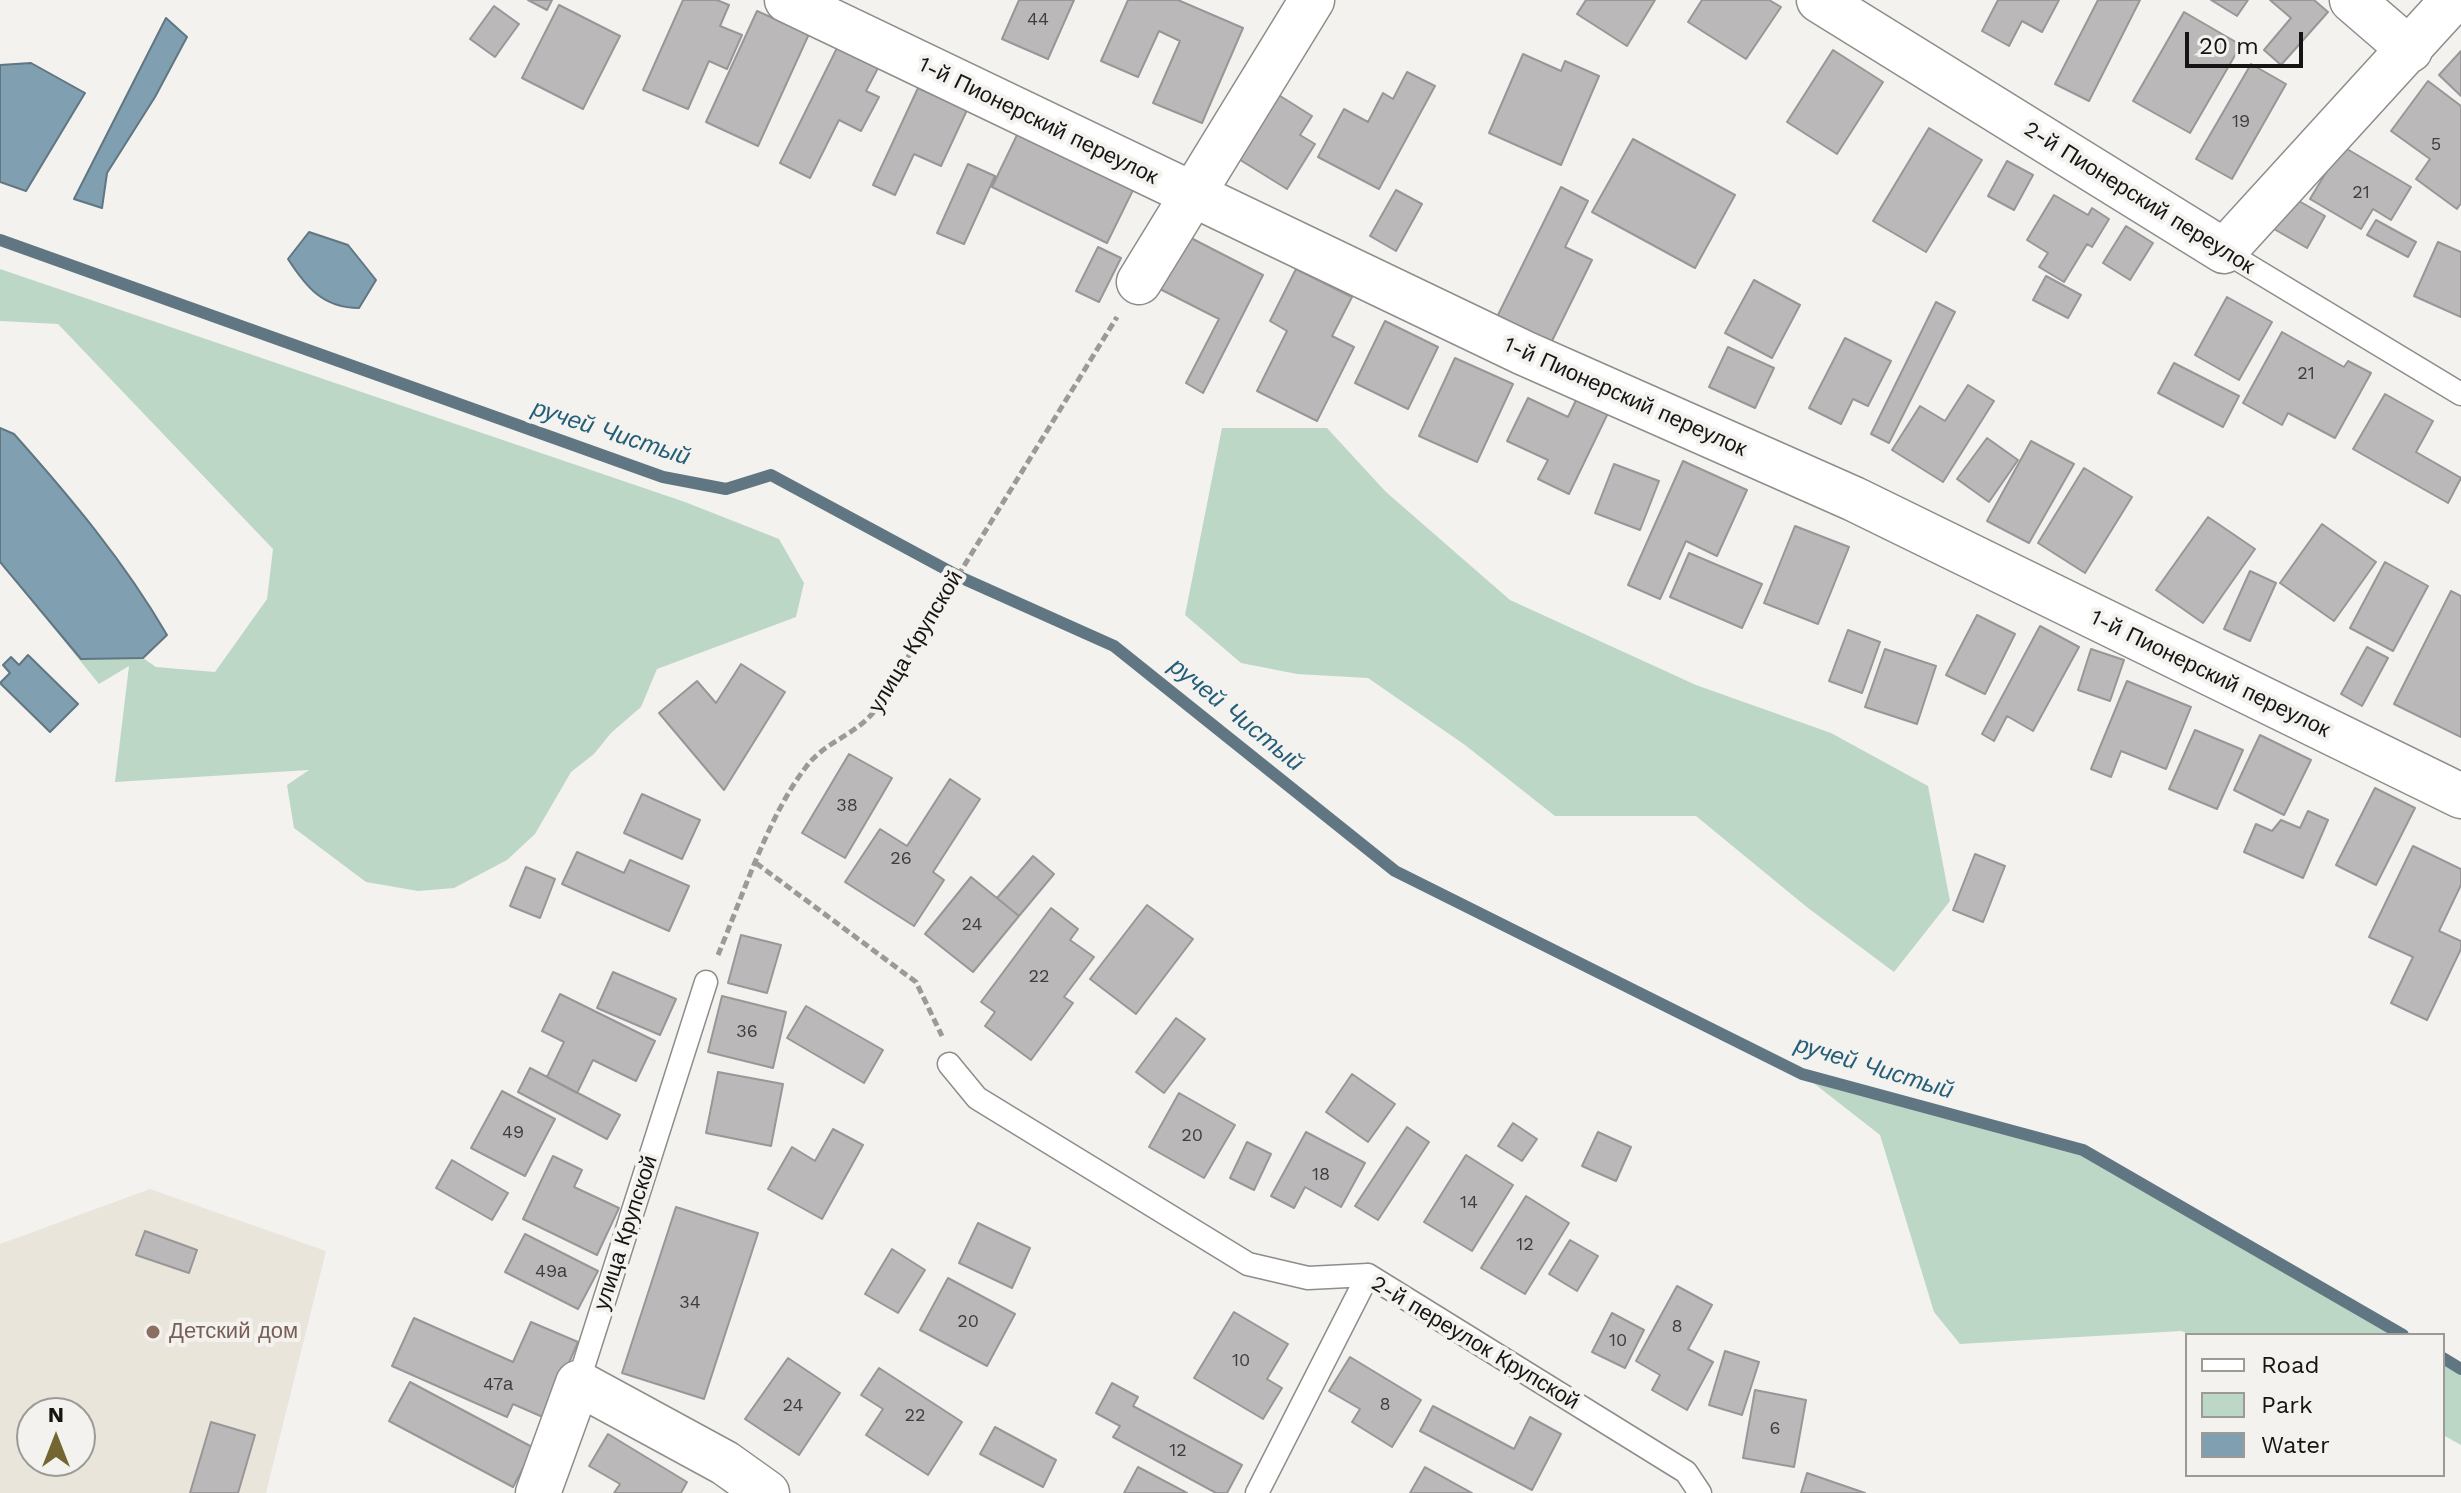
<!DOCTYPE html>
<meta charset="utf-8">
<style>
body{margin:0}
#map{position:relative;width:2461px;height:1493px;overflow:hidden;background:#f3f2ef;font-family:"Work Sans",sans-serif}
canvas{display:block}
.legend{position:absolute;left:2185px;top:1333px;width:260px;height:144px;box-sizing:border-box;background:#f3f2ef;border:2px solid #9b9a97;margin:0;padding:10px 14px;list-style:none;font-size:24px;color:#161514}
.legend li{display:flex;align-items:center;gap:16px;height:40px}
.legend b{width:40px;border:2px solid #9b9a97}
.north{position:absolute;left:16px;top:1397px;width:80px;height:80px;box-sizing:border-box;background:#f3f2ef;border:2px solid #9b9a97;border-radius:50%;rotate:0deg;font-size:22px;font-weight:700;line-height:32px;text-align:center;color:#161514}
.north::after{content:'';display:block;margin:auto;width:28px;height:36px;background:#746633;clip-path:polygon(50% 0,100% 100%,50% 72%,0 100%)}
.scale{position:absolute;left:2185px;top:32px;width:118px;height:36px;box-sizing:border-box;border:4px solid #161514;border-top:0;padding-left:10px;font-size:24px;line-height:28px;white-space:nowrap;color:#161514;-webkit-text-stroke:6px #f3f2ef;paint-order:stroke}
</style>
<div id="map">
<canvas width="2461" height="1493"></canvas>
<ul class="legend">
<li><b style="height:10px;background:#fff"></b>Road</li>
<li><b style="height:22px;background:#bdd7c6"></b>Park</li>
<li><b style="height:22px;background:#80a0b1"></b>Water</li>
</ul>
<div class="north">N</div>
<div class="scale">20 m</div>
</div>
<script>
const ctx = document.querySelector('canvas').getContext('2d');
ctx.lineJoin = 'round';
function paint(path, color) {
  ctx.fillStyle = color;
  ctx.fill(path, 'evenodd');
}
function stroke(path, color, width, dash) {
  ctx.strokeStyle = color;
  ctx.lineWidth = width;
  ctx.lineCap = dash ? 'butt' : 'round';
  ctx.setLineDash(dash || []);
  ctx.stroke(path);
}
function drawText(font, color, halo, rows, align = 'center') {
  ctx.font = font + ' "Work Sans",sans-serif';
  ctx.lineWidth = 8;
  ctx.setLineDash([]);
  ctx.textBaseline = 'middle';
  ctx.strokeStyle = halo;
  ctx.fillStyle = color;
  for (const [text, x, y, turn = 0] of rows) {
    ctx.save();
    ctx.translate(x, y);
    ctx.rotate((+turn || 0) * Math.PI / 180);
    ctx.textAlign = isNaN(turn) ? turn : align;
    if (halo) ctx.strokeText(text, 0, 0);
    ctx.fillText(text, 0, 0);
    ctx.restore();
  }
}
const built = new Path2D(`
 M150,1189l176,62 -60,242h-266v-249zM32,1413h48v48h-48z`);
const green = new Path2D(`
 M0,269l685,233 94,37 25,44 -8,34 -139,52 -16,38 -30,26 -17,21 -23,18 -36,62 -28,26 -53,28 -36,3 -52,-9 -72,-54 -7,-43 22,-15 -194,12 14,-116 -30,18 -99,-122 81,97 62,-1 13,9 59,5 52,-73 6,-50 -215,-225 -58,-3z
 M1222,428h105l59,64 124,108 186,85 135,48 97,53 22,115 -56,71 -86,-64 -112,-92h-141l-90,-71 -97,-67 -71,-4 -56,-11 -56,-48z
 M1802,1074l281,76 320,185h-211l-11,-4 -221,13 -26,-32 -54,-177z
 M2443,1358l18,11v76l-18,-10z`);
const water = new Path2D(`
 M166,18l21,19 -32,60 -48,76 -5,35 -28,-9z
 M31,63l54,30 -59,98 -26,-9v-117z
 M309,232l39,13 28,35 -17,28c-36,0 -53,-21 -71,-49z
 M0,428l14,6c56,63 110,127 153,201l-24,23 -62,1 -81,-97z
 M28,655l50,49 -28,28 -50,-49 10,-10 -7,-8 8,-8 8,8z`);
const stream = new Path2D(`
 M0,240l663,237 63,12 45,-14 191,103 152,68 281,225 407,203 281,76 320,185
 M2443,1358l18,11`);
const building = new Path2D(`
 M528,0h24l-5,10z
 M683,0h34l12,5 -9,21 22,9 -15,34 -18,-8 -21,48 -45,-19z
 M1019,0h55l-26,59 -46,-20z
 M1128,0h50l65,28 -41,95 -49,-20 27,-62 -21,-10 -21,46 -37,-16z
 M1586,0h69l-28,46 -50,-32z
 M1702,0h67l12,7 -35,52 -58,-37z
 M1998,0h61l-17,32 -20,-11 -13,25 -27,-15z
 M2098,0h42l-51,101 -34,-17z
 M2211,0h37l-11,16z
 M2270,0h44l14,12 -47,53 -17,-15 27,-32z
 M559,5l61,31 -37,73 -61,-31z
 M494,6l25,18 -24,33 -25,-18z
 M757,11l52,23 -51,112 -52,-24z
 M2184,12l57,33 -51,88 -57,-32z
 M837,48l41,20 -12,23 13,6 -18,34 -22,-11 -29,58 -30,-15z
 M1833,50l50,32 -46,72 -50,-32z
 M2461,51v45l-22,-21z
 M1523,54l38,17 4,-10 34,15 -38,89 -72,-32z
 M2251,64l35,20 -54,95 -36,-20z
 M1407,72l28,14 -56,103 -61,-32 26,-48 24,13 15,-29 10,6z
 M2428,81l33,25v97l-4,6 -41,-30 14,-20 -39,-28z
 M918,88l49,22 -26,56 -27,-12 -19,41 -22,-10z
 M1277,94l35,22 -12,19 15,9 -28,45 -50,-31z
 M1929,128l53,32 -56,92 -53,-31z
 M1018,133l116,55 -27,55 -115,-56z
 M1633,139l102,56 -40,73 -103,-56z
 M2342,146l69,41 -20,33 -18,-11 -12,20 -51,-30z
 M2007,161l26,14 -19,35 -26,-14z
 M968,164l27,12 -31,68 -27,-11z
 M1561,187l27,14 -23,46 27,13 -42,85 -54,-26z
 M1396,190l26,14 -26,47 -26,-15z
 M2054,195l34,20 4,-7 17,11 -17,28 -5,-3 -23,38 -25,-15 9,-14 -21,-13z
 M2292,197l33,19 -18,32 -33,-19z
 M2376,220l40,22 -8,15 -41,-22z
 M2126,226l27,17 -23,37 -27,-17z
 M1187,236l76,39 -60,118 -17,-10 33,-64 -59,-30z
 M2438,242l23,10v65l-47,-21z
 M1098,247l23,11 -22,44 -23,-11z
 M1296,269l56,28 -20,39 22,11 -37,74 -60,-30 30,-60 -17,-10z
 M2046,276l35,19 -13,23 -35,-18z
 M1754,280l46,25 -28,53 -47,-25z
 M2227,297l45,25 -33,58 -44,-25z
 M1936,302l19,10 -66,131 -18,-9z
 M1385,321l53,26 -30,62 -53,-26z
 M2282,332l62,35 4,-6 23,12 -36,65 -47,-25 -6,12 -39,-22z
 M1845,338l46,23 -23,45 -15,-7 -12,25 -32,-16z
 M1728,347l46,21 -19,40 -46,-21z
 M1455,358l58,26 -36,78 -58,-26z
 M2174,363l65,33 -16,31 -65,-34z
 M1968,385l26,16 -51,81 -51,-32 28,-44 25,15z
 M2385,394l48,27 -17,31 45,26 -13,25 -95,-54z
 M1578,396l31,15 -40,83 -31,-15 10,-19 -41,-19 21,-43 40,19z
 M1987,438l31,22 -29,42 -32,-23z
 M2031,441l43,23 -45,79 -42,-22z
 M1683,461l64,29 -30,66 -31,-15 -26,58 -32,-14z
 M1614,464l45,17 -19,49 -45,-17z
 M2084,468l48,29 -47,76 -47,-30z
 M2208,517l47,32 -52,74 -47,-33z
 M2322,524l54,38 -42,59 -54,-38z
 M1795,526l54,21 -31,77 -54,-21z
 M1689,553l73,31 -20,44 -72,-31z
 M2385,562l43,24 -35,65 -43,-23z
 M2250,571l26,12 -26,58 -26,-12z
 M2451,591l10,5v141l-67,-33z
 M1977,615l38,19 -30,60 -39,-19z
 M2040,626l39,21 -46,84 -26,-15 -13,25 -12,-7z
 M1848,630l32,12 -18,51 -33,-12z
 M2367,647l21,11 -26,48 -21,-12z
 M1885,649l51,17 -19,58 -52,-17z
 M2091,649l33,11 -14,41 -32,-11z
 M741,664l44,28 -61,98 -65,-77 38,-32 19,22z
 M2127,681l64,26 -25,62 -45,-18 -10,26 -20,-8z
 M2195,730l48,20 -26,59 -48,-20z
 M2260,735l51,25 -27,55 -50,-25z
 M849,754l43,24 -47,80 -43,-25z
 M950,779l30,20 -47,73 11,8 -30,46 -69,-44 35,-53 27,17z
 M2375,788l40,20 -39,77 -40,-20z
 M642,794l58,26 -18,39 -58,-26z
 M2308,811l20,9 -25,58 -59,-26 12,-28 16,7 9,-11 19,8z
 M2413,846l48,23v16l-22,46 22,10v8l-34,71 -36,-17 22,-46 -44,-20z
 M577,852l47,21 6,-13 59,26 -20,45 -107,-47z
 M1975,854l30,12 -22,56 -30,-12z
 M1033,856l21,18 -35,42 -22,-18z
 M526,867l29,12 -15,39 -30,-12z
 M971,877l48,39 -46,56 -48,-38z
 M1147,905l46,34 -57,75 -46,-35z
 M1051,908l27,21 -8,11 24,17 -30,40 9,6 -42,57 -46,-34 10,-14 -14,-10z
 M741,935l40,10 -14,48 -39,-10z
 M613,972l63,27 -16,36 -63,-27z
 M560,994l95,47 -19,40 -43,-21 -16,33 -30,-16 17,-35 -22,-11z
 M722,996l64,16 -13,56 -65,-16z
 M806,1006l77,44 -19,33 -77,-45z
 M1176,1018l29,21 -41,54 -28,-21z
 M530,1068l90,47 -13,24 -89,-47z
 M718,1072l65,12 -12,62 -65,-13z
 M1352,1074l43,30 -27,38 -42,-30z
 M502,1091l53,28 -30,57 -54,-28z
 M1179,1093l56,32 -31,53 -55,-31z
 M1513,1123l24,16 -15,22 -24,-15z
 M1407,1127l22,15 -51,78 -23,-14z
 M833,1129l30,16 -41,74 -54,-30 24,-42 23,14z
 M1306,1132l59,31 -24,44 -36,-20 -11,21 -23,-12z
 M1598,1132l33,15 -15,34 -34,-15z
 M1247,1142l24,12 -17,36 -24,-12z
 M1466,1155l47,30 -41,66 -48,-29z
 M553,1156l29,14 -8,17 45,21 -22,47 -74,-36z
 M452,1160l56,33 -16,27 -56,-32z
 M1526,1196l43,27 -44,71 -44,-26z
 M676,1207l82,26 -54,166 -82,-26z
 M978,1223l52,25 -18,40 -53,-25z
 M145,1231l52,19 -8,23 -53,-18z
 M525,1234l73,37 -20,38 -73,-37z
 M1570,1240l28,16 -21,35 -28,-17z
 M892,1249l33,21 -27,43 -33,-19z
 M948,1278l67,36 -28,52 -67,-36z
 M1677,1286l35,19 -24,44 25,13 -26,48 -35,-20 8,-15 -24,-14z
 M1234,1312l54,32 -21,35 15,9 -19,31 -69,-41z
 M1612,1313l32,17 -19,38 -33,-16z
 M414,1318l99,44 18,-40 47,20 -33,76 -32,-14 -6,13 -115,-51z
 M1725,1351l34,11 -17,53 -33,-10z
 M1350,1357l71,43 -29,47 -40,-25 8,-13 -31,-18z
 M788,1358l52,35 -41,62 -54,-36z
 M879,1368l83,54 -34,53 -62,-40 17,-26 -22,-14z
 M410,1382l124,66 -21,39 -124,-66z
 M1112,1383l26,14 -5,9 109,59 -15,28h-11l-103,-56 7,-11 -24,-13z
 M1755,1390l51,10 -12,67 -51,-9z
 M1433,1406l81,43 16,-32 31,17 -29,56 -112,-59z
 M211,1422l44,13 -17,58h-48z
 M995,1427l61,33 -13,27 -63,-33z
 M608,1434l79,48 -6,11h-67l6,-9 -31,-18z
 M1138,1467l49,26h-63z
 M1425,1467l47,26h-62z
 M1807,1473l58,20h-64z`);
const path = new Path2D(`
 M756,863l160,119 26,54
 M718,955c24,-57 50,-139 88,-188 19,-26 51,-32 70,-58l241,-392`);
const lane = new Path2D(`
 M2224,251l237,143
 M949,1064l28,34 271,166 60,14 60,-3 318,197 14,21
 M578,1383l128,-401
 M1257,1493l111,-218`);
const street = new Path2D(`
 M787,0l737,353 330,146 607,297
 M1819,0l405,251 229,-251
 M2352,0l58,50
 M1139,282l173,-282
 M538,1493l40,-110 147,80 42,30`);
const markers = [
 [153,1332,8,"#8d6e63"]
];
const numberNames = [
 ["44",1038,20],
 ["19",2241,122],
 ["5",2436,145],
 ["21",2361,193],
 ["21",2306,374],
 ["38",847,806],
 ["26",901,859],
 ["24",972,925],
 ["22",1039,977],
 ["36",747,1032],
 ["49",513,1133],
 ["20",1192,1136],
 ["18",1321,1175],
 ["14",1469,1203],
 ["12",1525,1245],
 ["49а",551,1272],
 ["34",690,1303],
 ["20",968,1322],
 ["8",1677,1327],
 ["10",1618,1341],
 ["10",1241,1361],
 ["47а",498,1385],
 ["8",1385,1405],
 ["24",793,1406],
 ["22",915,1416],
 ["6",1775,1429],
 ["12",1178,1451]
];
const streetNames = [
 ["1-й Пионерский переулок",1038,121,26],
 ["2-й Пионерский переулок",2139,198,32],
 ["1-й Пионерский переулок",1625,397,24],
 ["улица Крупской",916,642,-59],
 ["1-й Пионерский переулок",2210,674,26],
 ["улица Крупской",626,1233,-72],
 ["2-й переулок Крупской",1475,1343,31]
];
const educationNames = [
 ["Детский дом",169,1332]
];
const waterNames = [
 ["ручей Чистый",611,433,18],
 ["ручей Чистый",1236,715,39],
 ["ручей Чистый",1874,1068,17]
];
paint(built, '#e9e5db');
paint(green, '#bdd7c6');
paint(water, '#80a0b1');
stroke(water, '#607682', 2);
stroke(stream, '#607682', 12);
paint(building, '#bbb8ba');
stroke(building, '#999698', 2);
stroke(lane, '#8e8d8a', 25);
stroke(street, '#8e8d8a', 47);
stroke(path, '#9b9a98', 5, [8, 4]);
stroke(lane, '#fff', 22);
stroke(street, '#fff', 44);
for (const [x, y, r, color] of markers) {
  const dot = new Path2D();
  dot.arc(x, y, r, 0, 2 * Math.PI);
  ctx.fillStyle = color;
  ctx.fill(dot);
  stroke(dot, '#f3f2ef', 3);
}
drawText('18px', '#3f3e3e', null, numberNames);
drawText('22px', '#161514', '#f3f2ef', streetNames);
drawText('22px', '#785e54', '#f3f2ef', educationNames, 'left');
drawText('italic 24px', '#245e79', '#f3f2ef', waterNames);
</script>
